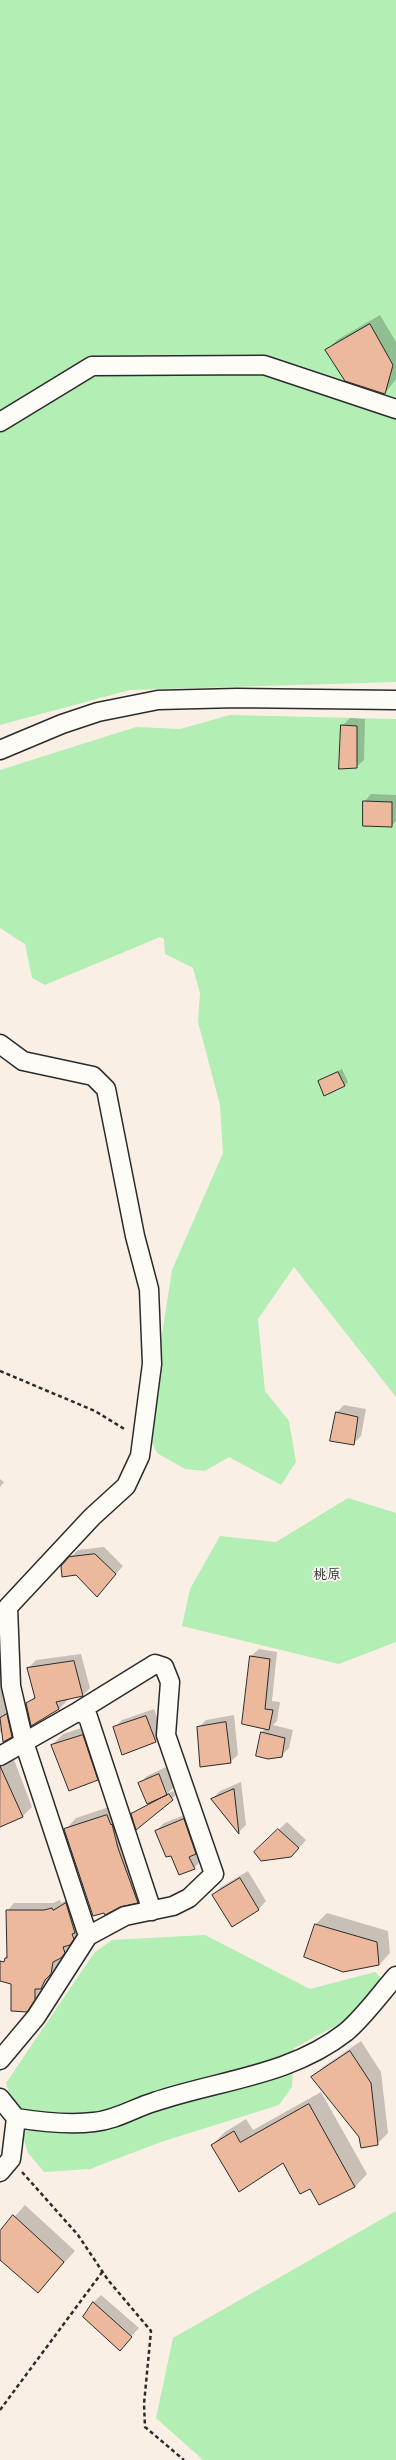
<!DOCTYPE html>
<meta charset="utf-8">
<style>
body{margin:0}
canvas{display:block;background:#faefe5}
</style>
<canvas width="396" height="2460"></canvas>
<script>
const ctx = document.querySelector('canvas').getContext('2d');
ctx.lineJoin = 'round';
function paint(path, color) {
  ctx.fillStyle = color;
  ctx.fill(path, 'evenodd');
}
function stroke(path, color, width, dash) {
  ctx.strokeStyle = color;
  ctx.lineWidth = width;
  ctx.lineCap = dash ? 'butt' : 'round';
  ctx.setLineDash(dash || []);
  ctx.stroke(path);
}
function drawText(font, color, halo, rows, align = 'center') {
  ctx.font = font + ' Mynerve,"Klee One",sans-serif';
  ctx.lineWidth = 3.5;
  ctx.setLineDash([]);
  ctx.textBaseline = 'middle';
  ctx.strokeStyle = halo;
  ctx.fillStyle = color;
  for (const [text, x, y, turn = 0] of rows) {
    ctx.save();
    ctx.translate(x, y);
    ctx.rotate((+turn || 0) * Math.PI / 180);
    ctx.textAlign = isNaN(turn) ? turn : align;
    if (halo) ctx.strokeText(text, 0, 0);
    ctx.fillText(text, 0, 0);
    ctx.restore();
  }
}
const green = new Path2D(`
 M0,0h396v682l-266,8 -130,35z
 M230,715l166,4v678l-102,-130 -36,52 7,72 24,30 7,41 -15,23 -52,-28 -24,14 -20,-2 -28,-16 -10,-21 25,-162 51,-117 -3,-48 -22,-83 2,-29 -7,-25 -28,-14 -1,-15 -4,-2 -115,48 -13,-7 -7,-34 -25,-16v-158l136,-43 44,2z
 M348,1498l48,15v129l-57,22 -157,-38 8,-37 30,-53 56,6z
 M205,1935l105,54 65,-17 7,7 -39,43 -49,26 -2,39 -13,18 -118,37 -71,27 -46,3 -16,-19 -22,-70 88,-130 18,-13z
 M396,2211v249h-193l-47,-42 17,-80z`);
const shadow = new Path2D(`
 M380,315l16,27v37l-11,14 -58,-43 10,-10z
 M350,718l15,1 -1,41 -8,7 -14,-41z
 M371,794l25,1v26l-5,5 -27,-24z
 M342,1069l6,13 -4,4 -25,-5z
 M344,1405l22,4 -5,27 -8,8 -17,-31z
 M0,1479l4,3 -4,5z
 M104,1547l19,19 -18,21 -43,-21 16,-16z
 M0,1621l19,107 -8,8 -11,-4z
 M259,1649l18,3 -5,49 8,1 -3,19 -4,4 20,5 -4,18 -8,8h-23l4,-24 4,-4 -15,-72z
 M81,1654l9,34 -8,8 -16,3 1,2 -8,8 -32,-5 8,-8 -7,-28 8,-8z
 M154,1709l9,25 -8,7 -41,-13 8,-8z
 M234,1715l4,40 -8,7 -29,4 -3,-38 8,-8z
 M94,1724l14,44 -11,11 -45,-34 11,-11z
 M13,1757l19,50 -9,9 -23,10v-64z
 M166,1767l9,19 -8,8 6,-3 3,4 -39,33 -5,-14 16,-10 -8,-21 7,-7z
 M241,1782l5,43 -7,7 -27,-33 8,-8z
 M118,1804l31,86 -11,12 -18,4 -55,-76 11,-12z
 M192,1812l10,48 -8,8 -22,-13 -16,-24 8,-8z
 M287,1822l19,18 -7,8 -36,-4z
 M248,1871l18,30 -7,8 -27,17 -19,-31 8,-8z
 M74,1896l7,34 -21,28 1,3 -19,26 -8,16 -8,8 -14,-28h-4l-3,-25 3,-3 -1,-44 7,-8h39l7,-3 1,3z
 M327,1913l61,18 2,22 -11,12 -74,-8 11,-33z
 M361,2041l20,31 7,61 -11,11 -17,-7 -47,-60 10,-10z
 M321,2092l46,82 -12,13h-45l-27,-25 -71,-17 13,-13 21,-13 7,11z
 M25,2205l50,46 -37,41 -38,-33v-26z
 M101,2295l38,33 -12,13 -34,-38z`);
const building = new Path2D(`
 M370,324l23,41 -8,29 -40,-13 -20,-31z
 M341,725l16,1v42l-18,1z
 M363,801l29,1v25l-29,-1z
 M338,1072l7,14 -21,10 -6,-15z
 M336,1412l22,5 -4,28 -24,-4z
 M95,1554l21,20 -19,23 -21,-22 -14,2 -1,-11 8,-9z
 M250,1656l20,3 -5,50 8,1 -4,20 -27,-6z
 M74,1661l9,35 -27,6 3,7 -28,17 -5,-23 9,-5 -8,-30z
 M7,1714l5,23 -9,5 -3,-24z
 M146,1716l10,26 -34,13 -9,-28z
 M226,1722l5,41 -31,4 -3,-40z
 M261,1732l24,6 -3,19 -14,2 -12,-3z
 M83,1735l15,45 -29,11 -18,-46z
 M0,1766l23,51 -23,10z
 M159,1774l8,21 -20,9 -9,-21z
 M234,1789l5,45 -28,-35z
 M169,1794l4,6 -37,30 -5,-16z
 M107,1815l4,10 1,-1 6,24 20,55 -18,4 -15,8 -1,-2 -11,3 -29,-87z
 M184,1819l12,35 -7,3 6,12 -16,6 -8,-19 -5,1 -11,-26z
 M278,1829l21,19 -8,9 -30,4 -7,-9z
 M240,1878l19,32 -27,17 -20,-32z
 M66,1903l9,30 -3,1 2,5 -4,6 -7,2 2,6 -4,5 -8,4 -2,12 -6,6 -4,9h-6v11l-8,12 -16,-1v-27l-11,-3v-20l4,1 1,-4h2l-1,-48h38l8,-2 1,2z
 M315,1924l62,18 2,23 -36,7 -39,-15z
 M350,2051l21,32 7,62 -17,3 -2,-11 -48,-60z
 M309,2104l46,83 -36,18 -9,-16 -10,5 -17,-31 -44,29 -28,-47 23,-14 6,11z
 M13,2215l51,47 -26,31 -38,-33v-29z
 M93,2302l39,35 -12,14 -37,-34z`);
const path = new Path2D(`
 M0,1371l95,40 31,19
 M22,2172l56,63 30,45 43,51 -7,73 1,23 39,33
 M0,2410l103,-139`);
const minor = new Path2D(`
 M0,422l92,-56 172,-1 132,44
 M0,750l62,-26 36,-12 60,-12 79,-2 159,2
 M0,1044l23,17 70,15 13,13 29,147 14,53 3,75 -12,92 -14,30 -34,31 -84,90 3,79 13,56 64,194
 M0,1756l79,-45 9,6 64,194
 M0,2060l36,-43 52,-81 37,-20 48,-10 16,-8 25,-24 -48,-139 4,-53 -6,-15 -9,-3 -76,47
 M0,2098l16,20c25,4 52,7 78,4 22,-2 40,-14 60,-20 65,-22 136,-26 192,-70 17,-14 35,-39 50,-56
 M0,2172l11,-13 5,-41`);
const quarterNames = [
 ["桃原",327,1576]
];
paint(green, '#b3eeb4');
paint(shadow, '#0003');
paint(building, '#ecb99d');
stroke(building, '#2b2b2b', 1);
stroke(minor, '#2b2b2b', 21);
stroke(path, '#2b2b2b', 2.5, [4, 3]);
stroke(minor, '#fdfcf7', 18);
drawText('bold 14px', '#2b2b2b', '#fdfcf7', quarterNames);
</script>
